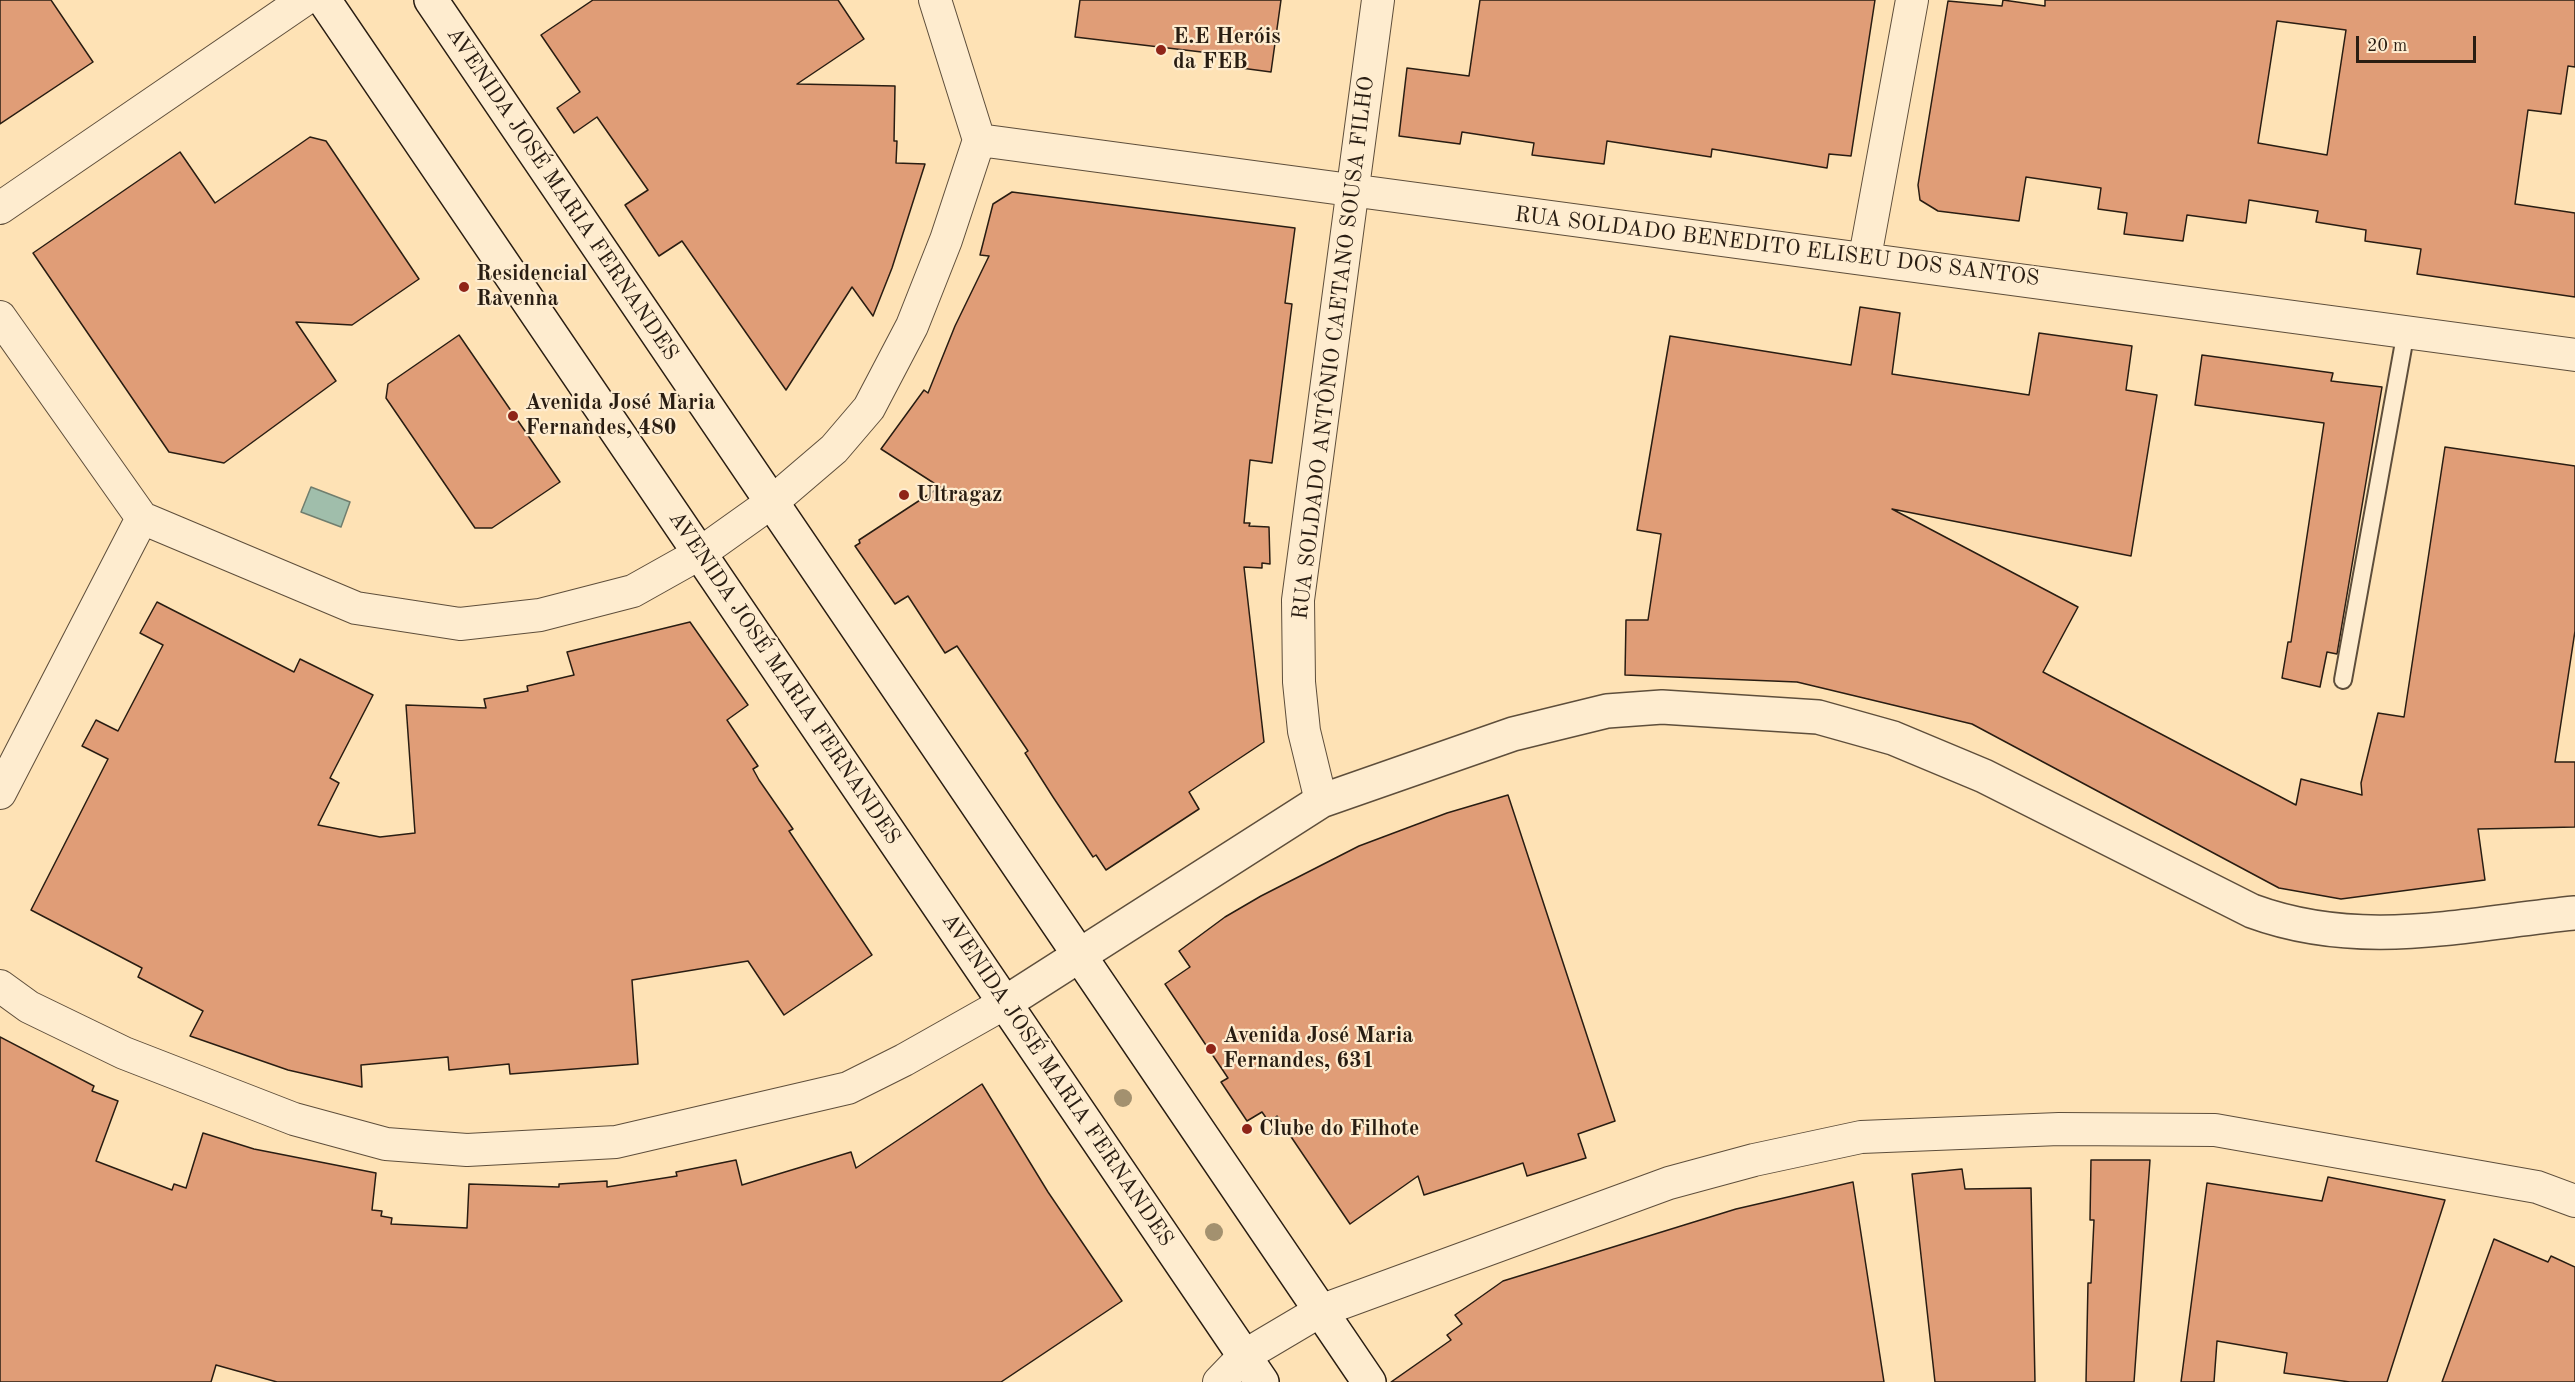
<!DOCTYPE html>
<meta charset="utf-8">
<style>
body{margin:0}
#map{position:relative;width:2575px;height:1382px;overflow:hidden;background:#fee2b5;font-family:"Old Standard TT",serif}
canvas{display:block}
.scale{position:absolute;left:2356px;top:36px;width:120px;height:27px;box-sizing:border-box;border:3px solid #291d12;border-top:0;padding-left:8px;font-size:18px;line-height:21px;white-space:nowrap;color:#291d12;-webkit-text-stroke:4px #feeccf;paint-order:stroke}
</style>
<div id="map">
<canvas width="2575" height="1382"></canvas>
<div class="scale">20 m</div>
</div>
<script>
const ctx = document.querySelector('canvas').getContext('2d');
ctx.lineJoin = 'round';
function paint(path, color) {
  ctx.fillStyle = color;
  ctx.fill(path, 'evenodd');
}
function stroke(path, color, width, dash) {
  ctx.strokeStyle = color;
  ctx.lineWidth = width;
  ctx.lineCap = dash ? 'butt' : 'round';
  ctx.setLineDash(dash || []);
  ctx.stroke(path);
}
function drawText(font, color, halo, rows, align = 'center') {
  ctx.font = font + ' "Old Standard TT",serif';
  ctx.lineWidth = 4.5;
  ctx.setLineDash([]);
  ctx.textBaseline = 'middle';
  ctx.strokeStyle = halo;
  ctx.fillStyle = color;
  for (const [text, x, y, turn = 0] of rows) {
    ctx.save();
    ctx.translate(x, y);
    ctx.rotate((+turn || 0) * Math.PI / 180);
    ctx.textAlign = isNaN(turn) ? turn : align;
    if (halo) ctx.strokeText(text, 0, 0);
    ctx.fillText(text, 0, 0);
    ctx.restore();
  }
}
const water = new Path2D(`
 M311,487l39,15 -9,25 -40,-15z`);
const building = new Path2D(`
 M0,0h51l42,62 -93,62z
 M593,0h245l26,39 -67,45 98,2 -1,55h3l-1,22 29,1 -33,104 -19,48 -21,-29 -66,103 -104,-149 -23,15 -34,-51 23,-15 -51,-73 -23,16 -17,-25 23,-16 -39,-57z
 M1080,0h201l-10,72 -30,-4v-6l-32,-5 1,-4 -135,-16z
 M1480,0h395l-24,156 -22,-2 -2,14 -115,-19 -1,8 -104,-16 -3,23 -72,-9 2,-12 -72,-11 -2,12 -61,-8 8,-68 62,8z
 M2003,0l42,6v-6h530v67l-7,-1 -7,48 -33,-4 -13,94 60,9v84l-158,-23 4,-25 -56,-8 1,-11 -50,-8 2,-11 -69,-11 -3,23 -59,-8 -4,26 -59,-7 3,-21 -29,-4 3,-21 -75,-11 -7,44 -81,-10 -18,-11 -2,-15 30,-184 54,5zM2277,21l69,9 -19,125 -69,-12z
 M310,137l16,4 93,138 -67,46 -56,-3 40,59 -112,82 -55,-11 -136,-199 147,-101 35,51z
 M1012,192l283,36 -10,75 7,1 -20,159 -22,-3 -6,63h6l-1,3 20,1 1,37 -8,-1v5l-18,-1 20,175 -75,50 10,17 -93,61 -10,-15 -3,2 -40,-60 -28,-44 3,-2 -71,-105 -12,7 -37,-57 -13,8 -40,-58 5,-3 -1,-3 81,-53 -59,-38 43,-59 4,3 27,-67 34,-70 -9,-1 13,-51z
 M1860,307l40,6 -8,61 137,21 10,-62 93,13 -6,44 31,5 -26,161 -239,-47 186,98 -35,65 253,133 5,-26 61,16 -1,-12 17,-70 26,4 41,-270 130,19v165l-20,131h20v65l-97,2 7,51 -144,19 -62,-11 -307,-164 -175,-42 -172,-7 1,-55h22l13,-86 -24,-4 33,-194 181,29z
 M459,335l101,147 -68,46h-17l-89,-130 2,-14z
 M2202,355l131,18 -2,8 51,6 -45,267 -10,-2 -7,35 -38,-9 6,-36h3l33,-219 -129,-18z
 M157,602l137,70 6,-13 73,36 -43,83 9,5 -21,42 62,12 35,-4 -9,-128 80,3 -2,-9 44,-8 -1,-5 47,-11 -7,-23 123,-30 58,83 -21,15 31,46 -5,3 6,11 34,49 -4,2 83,124 -88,60 -36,-54 -116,19 6,84 -128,10 -1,-10 -60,6 -1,-13 -87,8 1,22 -74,-17 -98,-34 13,-25 -65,-34 4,-9 -111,-58 77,-151 -26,-13 14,-26 22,11 45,-86 -23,-12z
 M1508,795l107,326 -37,13 8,24 -59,18 -4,-13 -99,32 -6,-19 -68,48 -73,-108 -8,6 -7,-10 -15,9 -26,-39 7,-4 -63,-94 25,-17 -11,-16 46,-34 36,-21 98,-50 88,-33z
 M0,1037l94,49 -2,5 26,10 -22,60 76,29 2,-6 12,4 17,-55 51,16 122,24 -4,37 10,1 -1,5 11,2 -1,6 76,4 2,-44 90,3v-3l48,-3v6l70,-11 -1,-4 60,-12 6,25 109,-33 5,16 126,-84 66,108 74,109 -121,81h-724l-61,-17 -5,17h-211z
 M2091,1160h59l-16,222h-48l2,-99h3l3,-63h-4z
 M1962,1169l3,20 66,-1 4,194h-100l-23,-208z
 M2328,1177l117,23 -58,182h-37l-66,-9 3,-20 -70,-12 -3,41h-33l26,-199 115,18z
 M1853,1182l31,200h-493l60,-42 -4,-5 15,-11 -7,-9 48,-34 233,-72z
 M2494,1239l54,23 3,-6 24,11v115h-133z`);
const service = new Path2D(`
 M2343,680l63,-349`);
const minor = new Path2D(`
 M979,140c531,75 1064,141 1596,215
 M0,208l304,-208
 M1865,257l47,-257
 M0,317l142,201 214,90 104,16 80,-9 93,-24 66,-37 73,-52 62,-53 35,-41 43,-82 34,-86 33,-100 -44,-140
 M0,793l142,-275
 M1321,801l-17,-70 -5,-49 -1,-82 80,-600
 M0,986l29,21 95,46 170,66 92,25 81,6 149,-8 232,-54 56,-28 101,-57
 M1219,1382l25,-26 76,-45 349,-128 85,-23 107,-23 198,-8 156,1 322,57 38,14`);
const tertiary = new Path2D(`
 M1005,1003l316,-202 192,-67 94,-23 55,-4 156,10 75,21 91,38 268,135c109,40 212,13 323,2`);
const secondary = new Path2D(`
 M324,0l938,1382
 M431,0l938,1382`);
const trees = [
 [1123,1098],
 [1214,1232]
];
const markers = [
 [1161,50,6,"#8f2418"],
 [464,287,6,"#8f2418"],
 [513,416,6,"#8f2418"],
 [904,495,6,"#8f2418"],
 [1211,1049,6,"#8f2418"],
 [1247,1129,6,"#8f2418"]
];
const poiNames = [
 ["E.E Heróis",1173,37],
 ["da FEB",1173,62],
 ["Residencial",476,274],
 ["Ravenna",476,299],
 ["Avenida José Maria",525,403],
 ["Fernandes, 480",525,428],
 ["Ultragaz",916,495],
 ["Avenida José Maria",1223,1036],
 ["Fernandes, 631",1223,1061],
 ["Clube do Filhote",1259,1129]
];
const streetNames = [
 ["AVENIDA JOSÉ MARIA FERNANDES",562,194,56],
 ["RUA SOLDADO BENEDITO ELISEU DOS SANTOS",1777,247,7],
 ["RUA SOLDADO ANTÔNIO CAETANO SOUSA FILHO",1334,348,-83],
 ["AVENIDA JOSÉ MARIA FERNANDES",784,678,56],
 ["AVENIDA JOSÉ MARIA FERNANDES",1057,1080,56]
];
paint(water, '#a0beab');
stroke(water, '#707e6e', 1.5);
paint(building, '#e09d77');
stroke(building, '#291d12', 1.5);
stroke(service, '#5e4e3b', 20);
stroke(minor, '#5e4e3b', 34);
stroke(tertiary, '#5e4e3b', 36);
stroke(secondary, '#291d12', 36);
stroke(service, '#feeccf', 16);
stroke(minor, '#feeccf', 32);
stroke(tertiary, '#feeccf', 33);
stroke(secondary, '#feeccf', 33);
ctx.fillStyle = '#a3916f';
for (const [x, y] of trees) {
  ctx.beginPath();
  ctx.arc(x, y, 9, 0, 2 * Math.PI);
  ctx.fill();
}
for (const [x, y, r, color] of markers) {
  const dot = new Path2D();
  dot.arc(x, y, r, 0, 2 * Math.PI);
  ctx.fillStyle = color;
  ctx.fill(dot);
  stroke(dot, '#feeccf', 2);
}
drawText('bold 22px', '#291d12', '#feeccf', poiNames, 'left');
drawText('22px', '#291d12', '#feeccf', streetNames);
</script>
